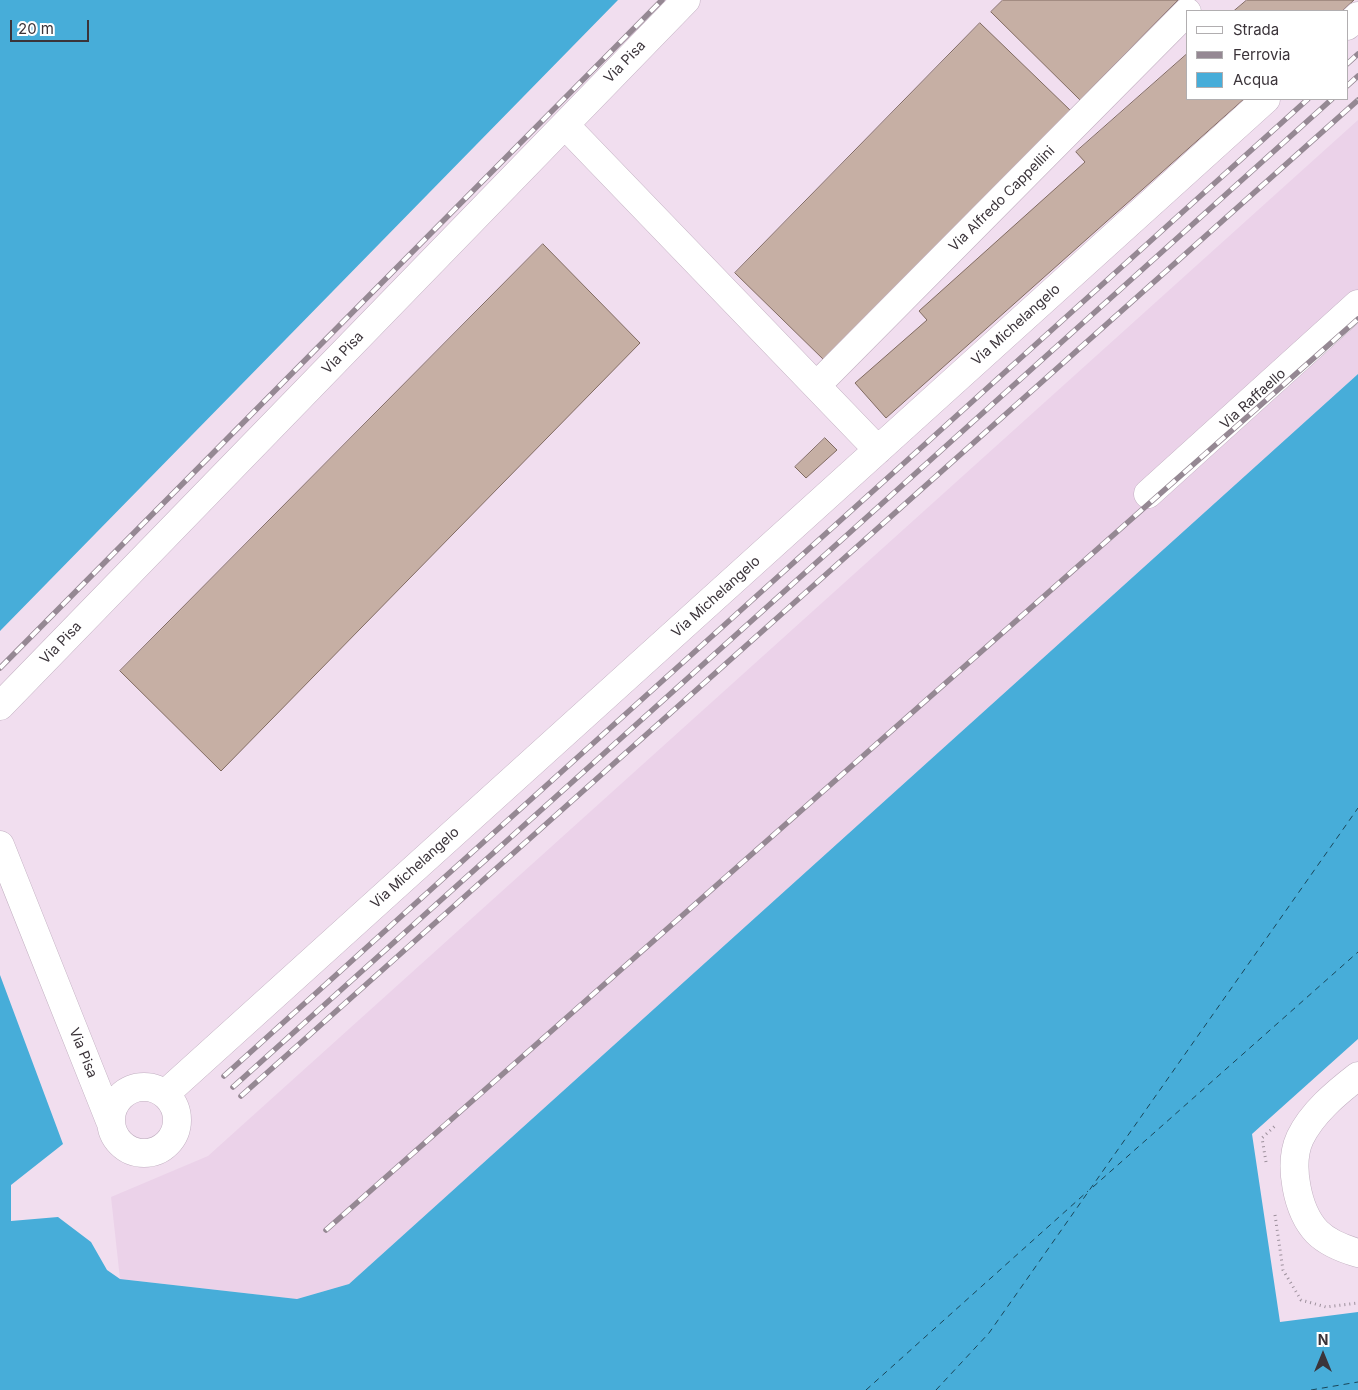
<!DOCTYPE html>
<style>
body{margin:0}
#map{position:relative;width:1358px;height:1390px;overflow:hidden;background:#f1deef;font-family:Inter,sans-serif}
canvas{display:block}
.legend{position:absolute;left:1186px;top:10px;width:162px;height:90px;box-sizing:border-box;background:#fff;border:1px solid #b1aeb0;margin:0;padding:6px 9px;list-style:none;font-size:15px;color:#3b343a}
.legend li{display:flex;align-items:center;gap:10px;height:25px}
.legend b{width:25px;border:1px solid #b1aeb0}
.north{position:absolute;left:1298px;top:1330px;width:50px;height:50px;-webkit-text-stroke:4px #fff;paint-order:stroke;rotate:0deg;font-size:14px;font-weight:700;line-height:20px;text-align:center;color:#3b343a}
.north::after{content:'';display:block;margin:auto;width:18px;height:22px;background:#3b343a;clip-path:polygon(50% 0,100% 100%,50% 72%,0 100%)}
.scale{position:absolute;left:10px;top:20px;width:79px;height:22px;box-sizing:border-box;border:2px solid #3b343a;border-top:0;padding-left:6px;font-size:15px;line-height:18px;white-space:nowrap;color:#3b343a;-webkit-text-stroke:4px #fff;paint-order:stroke}
</style>
<div id="map">
<canvas width="1358" height="1390"></canvas>
<ul class="legend">
<li><b style="height:6px;background:#fff"></b>Strada</li>
<li><b style="height:6px;background:#958893"></b>Ferrovia</li>
<li><b style="height:14px;background:#47add9"></b>Acqua</li>
</ul>
<div class="north">N</div>
<div class="scale">20 m</div>
</div>
<script>
const ctx = document.querySelector('canvas').getContext('2d');
ctx.lineJoin = 'round';
function paint(path, color) {
  ctx.fillStyle = color;
  ctx.fill(path, 'evenodd');
}
function stroke(path, color, width, dash) {
  ctx.strokeStyle = color;
  ctx.lineWidth = width;
  ctx.lineCap = dash ? 'butt' : 'round';
  ctx.setLineDash(dash || []);
  ctx.stroke(path);
}
function drawText(font, color, halo, rows, align = 'center') {
  ctx.font = font + ' Inter,sans-serif';
  ctx.lineWidth = 4;
  ctx.setLineDash([]);
  ctx.textBaseline = 'middle';
  ctx.strokeStyle = halo;
  ctx.fillStyle = color;
  for (const [text, x, y, turn = 0] of rows) {
    ctx.save();
    ctx.translate(x, y);
    ctx.rotate((+turn || 0) * Math.PI / 180);
    ctx.textAlign = isNaN(turn) ? turn : align;
    if (halo) ctx.strokeText(text, 0, 0);
    ctx.fillText(text, 0, 0);
    ctx.restore();
  }
}
const built = new Path2D(`
 M1358,120v254l-1009,910 -52,15 -177,-20 -9,-82 97,-41z`);
const water = new Path2D(`
 M0,0h618l-618,631z
 M1358,374v665l-106,95 28,188 78,-10v78h-1358v-415l63,169 -52,41v36l47,-4 33,25 16,28 13,9 177,20 52,-15z`);
const ferry = new Path2D(`
 M1093,1187l265,-235
 M866,1390l222,-199
 M936,1390l53,-57 369,-525
 M1311,1390l47,-8`);
const building = new Path2D(`
 M1003,0h175l-98,100 -89,-88z
 M1247,0h107l-12,11h-108z
 M980,23l91,88 -246,250 -90,-88z
 M1187,54v45h57l-358,319 -31,-35 72,-63 -8,-9 166,-149 -9,-10z
 M543,244l97,99 -419,428 -101,-100z
 M825,438l12,12 -31,28 -11,-11z`);
const path = new Path2D(`
 M1266,1162l-4,-24 13,-12
 M1275,1215l8,55 18,30 25,7 32,-4`);
const minor = new Path2D(`
 M1347,26l11,-10
 M565,125l313,325
 M817,385l370,-373
 M1148,494l210,-190
 M0,706l686,-706
 M0,845l110,276
 M1358,1076c-22,17 -46,37 -58,62 -12,26 -3,73 17,94 11,11 27,17 41,21
 M111 1120a33 33 0 1 1 66 0a33 33 0 1 1-66 0Z
 M165,1094l1101,-995`);
const rail = new Path2D(`
 M1347,64l11,-10
 M1347,86l11,-10
 M0,668l662,-668
 M224,1076l1084,-977
 M233,1087l1099,-988
 M241,1096l1117,-996
 M326,1230l1032,-911`);
const streetNames = [
 ["Via Pisa",625,62,-46],
 ["Via Alfredo Cappellini",1002,199,-45],
 ["Via Michelangelo",1016,325,-42],
 ["Via Pisa",343,353,-46],
 ["Via Raffaello",1253,399,-42],
 ["Via Michelangelo",716,597,-42],
 ["Via Pisa",61,643,-46],
 ["Via Michelangelo",415,868,-42],
 ["Via Pisa",83,1053,68]
];
paint(built, '#ebd2e9');
paint(water, '#47add9');
stroke(ferry, '#1a4659', 1, [6, 5]);
paint(building, '#c6afa4');
stroke(building, '#806a61', 1);
stroke(minor, '#c1afc0', 29);
stroke(path, '#9d909c', 3, [1, 4]);
stroke(minor, '#fff', 28);
stroke(rail, '#958893', 5.5);
stroke(rail, '#fff', 4, [11]);
drawText('14px', '#3b343a', '#fff', streetNames);
</script>
